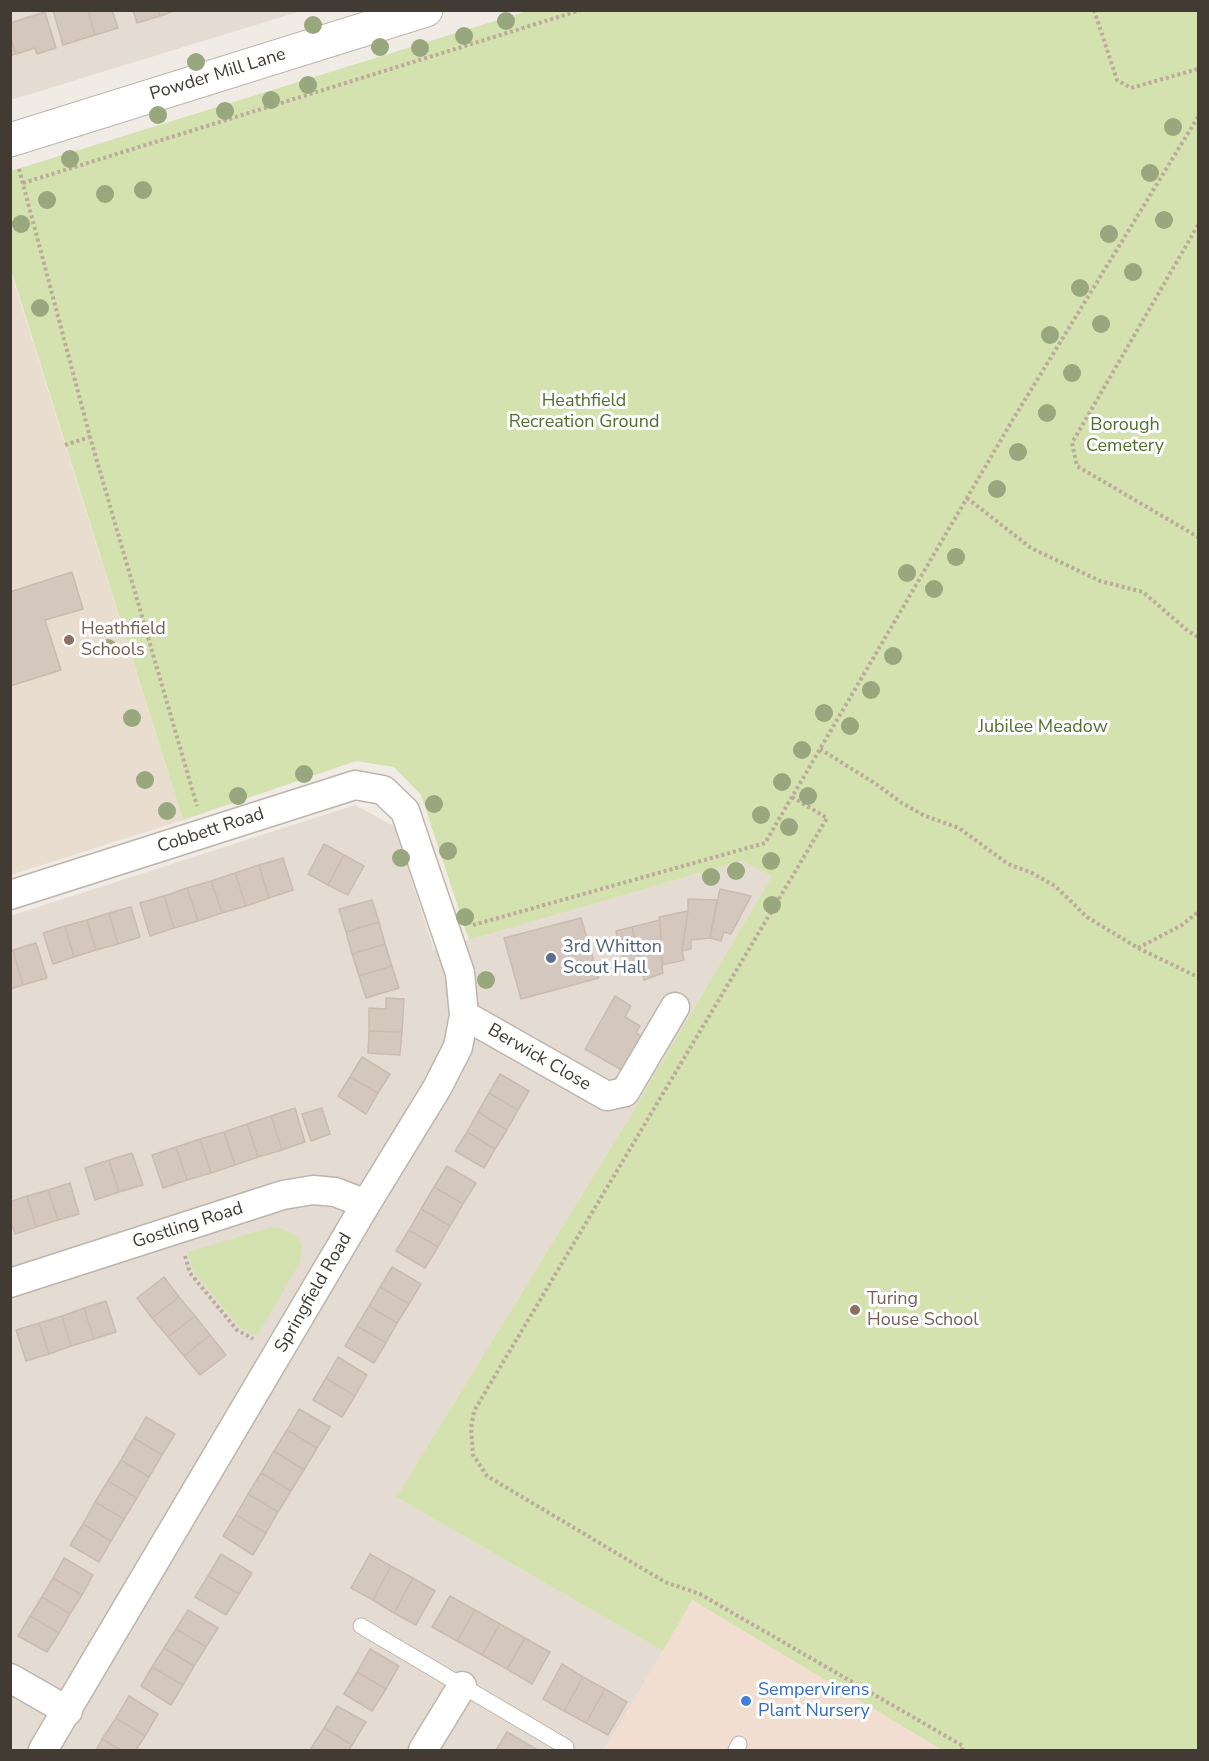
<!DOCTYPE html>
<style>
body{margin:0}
#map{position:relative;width:1209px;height:1761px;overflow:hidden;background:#f0ebe4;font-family:"Nunito Sans",sans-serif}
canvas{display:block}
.frame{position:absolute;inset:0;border:12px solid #423b34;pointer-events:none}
</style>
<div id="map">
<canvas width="1209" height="1761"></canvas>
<div class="frame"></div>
</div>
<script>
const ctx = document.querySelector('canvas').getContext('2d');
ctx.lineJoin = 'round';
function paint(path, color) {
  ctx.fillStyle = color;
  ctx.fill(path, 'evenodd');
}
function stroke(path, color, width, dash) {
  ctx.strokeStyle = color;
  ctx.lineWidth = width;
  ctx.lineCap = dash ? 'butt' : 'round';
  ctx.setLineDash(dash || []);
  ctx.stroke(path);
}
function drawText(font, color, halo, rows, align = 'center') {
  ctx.font = font + ' "Nunito Sans",sans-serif';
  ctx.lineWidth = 6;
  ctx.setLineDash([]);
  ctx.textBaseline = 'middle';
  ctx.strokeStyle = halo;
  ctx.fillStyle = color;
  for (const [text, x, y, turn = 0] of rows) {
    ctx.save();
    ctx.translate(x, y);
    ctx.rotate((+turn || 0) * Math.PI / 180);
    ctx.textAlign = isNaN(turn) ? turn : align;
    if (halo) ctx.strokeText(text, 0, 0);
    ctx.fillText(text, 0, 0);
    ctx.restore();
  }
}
const residential = new Path2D(`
 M11,11h290l-290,89z
 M355,805l39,21 40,124 308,-89 30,15 -146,247 -230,374 267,154 -59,99h-593l-1,-834z`);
const commercial = new Path2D(`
 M692,1600l250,150h-338z`);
const education = new Path2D(`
 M10,270l173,550 -172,55h-1z`);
const green = new Path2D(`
 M527,11h671v1739h-256l-250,-150 -29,51 -267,-154 230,-374 146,-247 -30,-15 -273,79 -48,-145 -27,-28 -38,-6 -173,59 -172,-550v-99z
 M271,1227c12,1 29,6 31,21 1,4 -1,10 -2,14l-43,74 -18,-9 -46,-56 -5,-19z`);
const building = new Path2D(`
 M53,10h35l7,25 -32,10z
 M88,10h24l6,18 -23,7z
 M133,10h25l2,6 -23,7z
 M158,10h19l-17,6z
 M45,12l11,36 -19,6 -2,-6 -19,6 -6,-17v-14z
 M10,37l6,17 -6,2z
 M72,572l11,37 -38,11 16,50 -51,16v-94z
 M324,844l20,11 -16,30 -20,-11z
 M344,855l20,11 -16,29 -20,-10z
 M283,858l10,32 -24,8 -10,-33z
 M259,865l10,33 -23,8 -11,-33z
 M235,873l11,33 -24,7 -11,-32z
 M211,881l11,32 -24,8 -11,-33z
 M187,888l11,33 -24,7 -10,-32z
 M720,889l31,7 -20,38 -7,-2 -3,9 -11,-3z
 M164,896l10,32 -24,8 -10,-33z
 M688,899l29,1 -7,38 -19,2v9l-9,2 6,-40z
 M372,900l7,22 -33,10 -7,-23z
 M131,907l9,30 -22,7 -9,-31z
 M688,911l-6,40 2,9 -22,5 -2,-45 -1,-3z
 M109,913l9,31 -22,6 -9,-30z
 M581,918l18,60 -78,21 -17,-61z
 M87,920l9,30 -22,7 -9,-31z
 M660,920l2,45 1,8 -19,7 -12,-53z
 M379,922l6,22 -33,10 -6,-22z
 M65,926l9,31 -21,7 -10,-31z
 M632,927l9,44 -14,3 -11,-43z
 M36,943l11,35 -24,7 -10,-35z
 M385,944l7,22 -33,10 -7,-22z
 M13,950l10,35 -13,4v-38z
 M392,966l7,22 -33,10 -7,-22z
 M615,996l16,10 -6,11 15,9 -4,7 8,5 -19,34 -40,-23z
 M386,998l18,1 -2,33 -33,-1v-23l17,1z
 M369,1031l33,1 -2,23 -32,-2z
 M362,1057l28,17 -12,19 -28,-16z
 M500,1074l29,17 -11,19 -29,-17z
 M350,1077l28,16 -12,21 -28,-18z
 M489,1093l29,17 -11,20 -29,-18z
 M295,1108l10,34 -23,8 -11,-34z
 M322,1108l8,26 -19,7 -9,-27z
 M478,1112l29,18 -12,19 -28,-17z
 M271,1116l11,34 -24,7 -11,-33z
 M247,1124l11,33 -23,8 -11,-33z
 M224,1132l11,33 -24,8 -11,-34z
 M467,1132l28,17 -11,19 -29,-17z
 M200,1139l11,34 -24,7 -11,-33z
 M176,1147l11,33 -24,8 -11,-33z
 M132,1153l11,32 -24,7 -10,-32z
 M109,1160l10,32 -24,8 -10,-32z
 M447,1166l29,17 -13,21 -29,-17z
 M70,1183l9,31 -21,6 -10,-30z
 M434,1187l29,17 -13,22 -29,-17z
 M48,1190l10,30 -22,7 -9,-31z
 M27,1196l9,31 -21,7 -5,-14v-18z
 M421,1209l29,17 -12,21 -29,-17z
 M409,1230l29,17 -13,21 -29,-17z
 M392,1267l29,17 -12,20 -29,-17z
 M164,1277l15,20 -27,21 -15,-20z
 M380,1287l29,17 -12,19 -28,-17z
 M179,1297l16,19 -27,21 -16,-19z
 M106,1301l10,31 -22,7 -10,-31z
 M369,1306l28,17 -11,20 -29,-17z
 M84,1308l10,31 -23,7 -9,-30z
 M62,1316l9,30 -22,8 -10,-31z
 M195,1316l15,19 -26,21 -16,-19z
 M39,1323l10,31 -23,7 -10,-31z
 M357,1326l29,17 -12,20 -29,-17z
 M210,1335l16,20 -26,20 -16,-19z
 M338,1357l29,18 -12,21 -29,-18z
 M326,1378l29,18 -13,21 -29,-17z
 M299,1409l31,18 -13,21 -30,-18z
 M146,1417l29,17 -13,21 -28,-17z
 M287,1430l30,18 -13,22 -30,-19z
 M134,1438l28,17 -13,22 -28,-17z
 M274,1451l30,19 -13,21 -30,-18z
 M121,1460l28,17 -12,21 -29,-17z
 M261,1473l30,18 -13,21 -30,-18z
 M108,1481l29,17 -13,21 -29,-17z
 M248,1494l30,18 -12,21 -30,-18z
 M95,1502l29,17 -13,22 -28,-17z
 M236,1515l30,18 -13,22 -30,-19z
 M83,1524l28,17 -12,21 -29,-17z
 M221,1554l31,19 -13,21 -31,-18z
 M370,1554l21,12 -18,34 -22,-12z
 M64,1558l29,17 -11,20 -29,-17z
 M391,1566l22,12 -19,35 -21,-13z
 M208,1576l31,18 -13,21 -31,-18z
 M53,1578l29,17 -12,19 -28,-17z
 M413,1578l22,13 -19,34 -22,-12z
 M450,1596l25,14 -18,31 -25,-14z
 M42,1597l28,17 -11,19 -29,-17z
 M188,1610l30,18 -12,19 -30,-18z
 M475,1610l25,14 -18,31 -25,-14z
 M30,1616l29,17 -12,19 -29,-16z
 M500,1624l25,14 -18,31 -25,-14z
 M176,1629l30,18 -12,19 -30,-18z
 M525,1638l25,14 -18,32 -25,-15z
 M164,1648l30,18 -11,19 -31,-18z
 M370,1649l29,17 -13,23 -29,-17z
 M562,1664l21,13 -19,34 -21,-12z
 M152,1667l31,18 -12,20 -30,-19z
 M357,1672l29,17 -14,22 -28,-17z
 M583,1677l22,12 -19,34 -22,-12z
 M605,1689l22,13 -19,33 -22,-12z
 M129,1696l29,18 -13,22 -29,-18z
 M337,1706l29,16 -14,23 -28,-17z
 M116,1718l29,18 -9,14h-15l-19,-11z
 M324,1728l28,17 -3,5h-39z
 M507,1732l29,17 -1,1h-39z
 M102,1739l19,11h-25z`);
const path = new Path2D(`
 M1094,10l23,70 14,8 67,-19
 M19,169l71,268 107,369
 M23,183l558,-173
 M1198,225l-126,218 5,23 121,71
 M65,445l25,-8
 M967,498l64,50 69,33 43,11 45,39 10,6
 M820,749l56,35 26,19 23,13 34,12 49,36 24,9 23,13 32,31 51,31 60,29
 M792,797l35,21 -353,593 -3,17 2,27 14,21 178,106 35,12 263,152 -1,4
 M473,925l292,-82 247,-422 186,-304
 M1138,948l44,-23 16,-13
 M185,1256l5,17 47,57 16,9`);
const service = new Path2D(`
 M361,1626l205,121
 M736,1750l3,-6`);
const minor = new Path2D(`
 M10,895l345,-110 28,5 22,21 55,162 4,42 -6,32 -21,41 -71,116 -323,546
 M464,1015l143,81 18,-4 50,-85
 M10,1283l273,-88 30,-5 22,2 31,12
 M10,1678l58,33
 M423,1750l39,-64`);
const tertiary = new Path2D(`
 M10,140l416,-130`);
const trees = [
 [506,21],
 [313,25],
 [464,36],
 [380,47],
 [420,48],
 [196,62],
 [308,85],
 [271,100],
 [225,111],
 [158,115],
 [1173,127],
 [70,159],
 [1150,173],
 [143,190],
 [105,194],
 [47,200],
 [1164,220],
 [21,224],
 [1109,234],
 [1133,272],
 [1080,288],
 [40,308],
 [1101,324],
 [1050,335],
 [1072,373],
 [1047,413],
 [1018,452],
 [997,489],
 [956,557],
 [907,573],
 [934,589],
 [108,648],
 [893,656],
 [871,690],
 [824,713],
 [132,718],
 [850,726],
 [802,750],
 [304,774],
 [145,780],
 [782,782],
 [238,796],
 [808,796],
 [434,804],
 [167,811],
 [761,815],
 [789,827],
 [448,851],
 [401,858],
 [771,861],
 [736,871],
 [711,877],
 [772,905],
 [465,917],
 [486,980]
];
const markers = [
 [69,640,6,"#8d6e63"],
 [551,958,6,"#5c6f8a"],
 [855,1310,6,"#8d6e63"],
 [746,1701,6,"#3f7fe0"]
];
const streetNames = [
 ["Powder Mill Lane",218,75,-17],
 ["Cobbett Road",211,831,-18],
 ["Berwick Close",539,1058,30],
 ["Gostling Road",188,1226,-18],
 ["Springfield Road",314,1293,-60]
];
const parkNames = [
 ["Heathfield",584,402],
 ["Recreation Ground",584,423],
 ["Borough",1125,426],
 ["Cemetery",1125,447],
 ["Jubilee Meadow",1043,728]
];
const educationNames = [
 ["Heathfield",81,630],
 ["Schools",81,651],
 ["Turing",867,1300],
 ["House School",867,1321]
];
const serviceNames = [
 ["3rd Whitton",563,948],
 ["Scout Hall",563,969]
];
const shopNames = [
 ["Sempervirens",758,1691],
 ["Plant Nursery",758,1712]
];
paint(residential, '#e4dcd3');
paint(commercial, '#f1ded0');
paint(education, '#e9ddcf');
paint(green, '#d4e2af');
paint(building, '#d4c7bd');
stroke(building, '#cbbbae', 1.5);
stroke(service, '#beb4ab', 17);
stroke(minor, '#beb4ab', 31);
stroke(tertiary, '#beb4ab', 35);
stroke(path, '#bcaa9a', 4, [3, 3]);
stroke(service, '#fff', 15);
stroke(minor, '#fff', 28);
stroke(tertiary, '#fff', 33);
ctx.fillStyle = '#99a77f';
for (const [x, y] of trees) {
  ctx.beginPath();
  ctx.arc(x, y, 9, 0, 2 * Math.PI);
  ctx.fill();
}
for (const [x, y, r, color] of markers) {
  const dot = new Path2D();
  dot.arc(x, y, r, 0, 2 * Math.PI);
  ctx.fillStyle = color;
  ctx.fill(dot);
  stroke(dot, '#fff', 2);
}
drawText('18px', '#423b34', '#fff', streetNames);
drawText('18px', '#516f2d', '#fff', parkNames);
drawText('18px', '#785e54', '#fff', educationNames, 'left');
drawText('18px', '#4e5e75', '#fff', serviceNames, 'left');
drawText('18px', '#366cbe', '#fff', shopNames, 'left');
</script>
